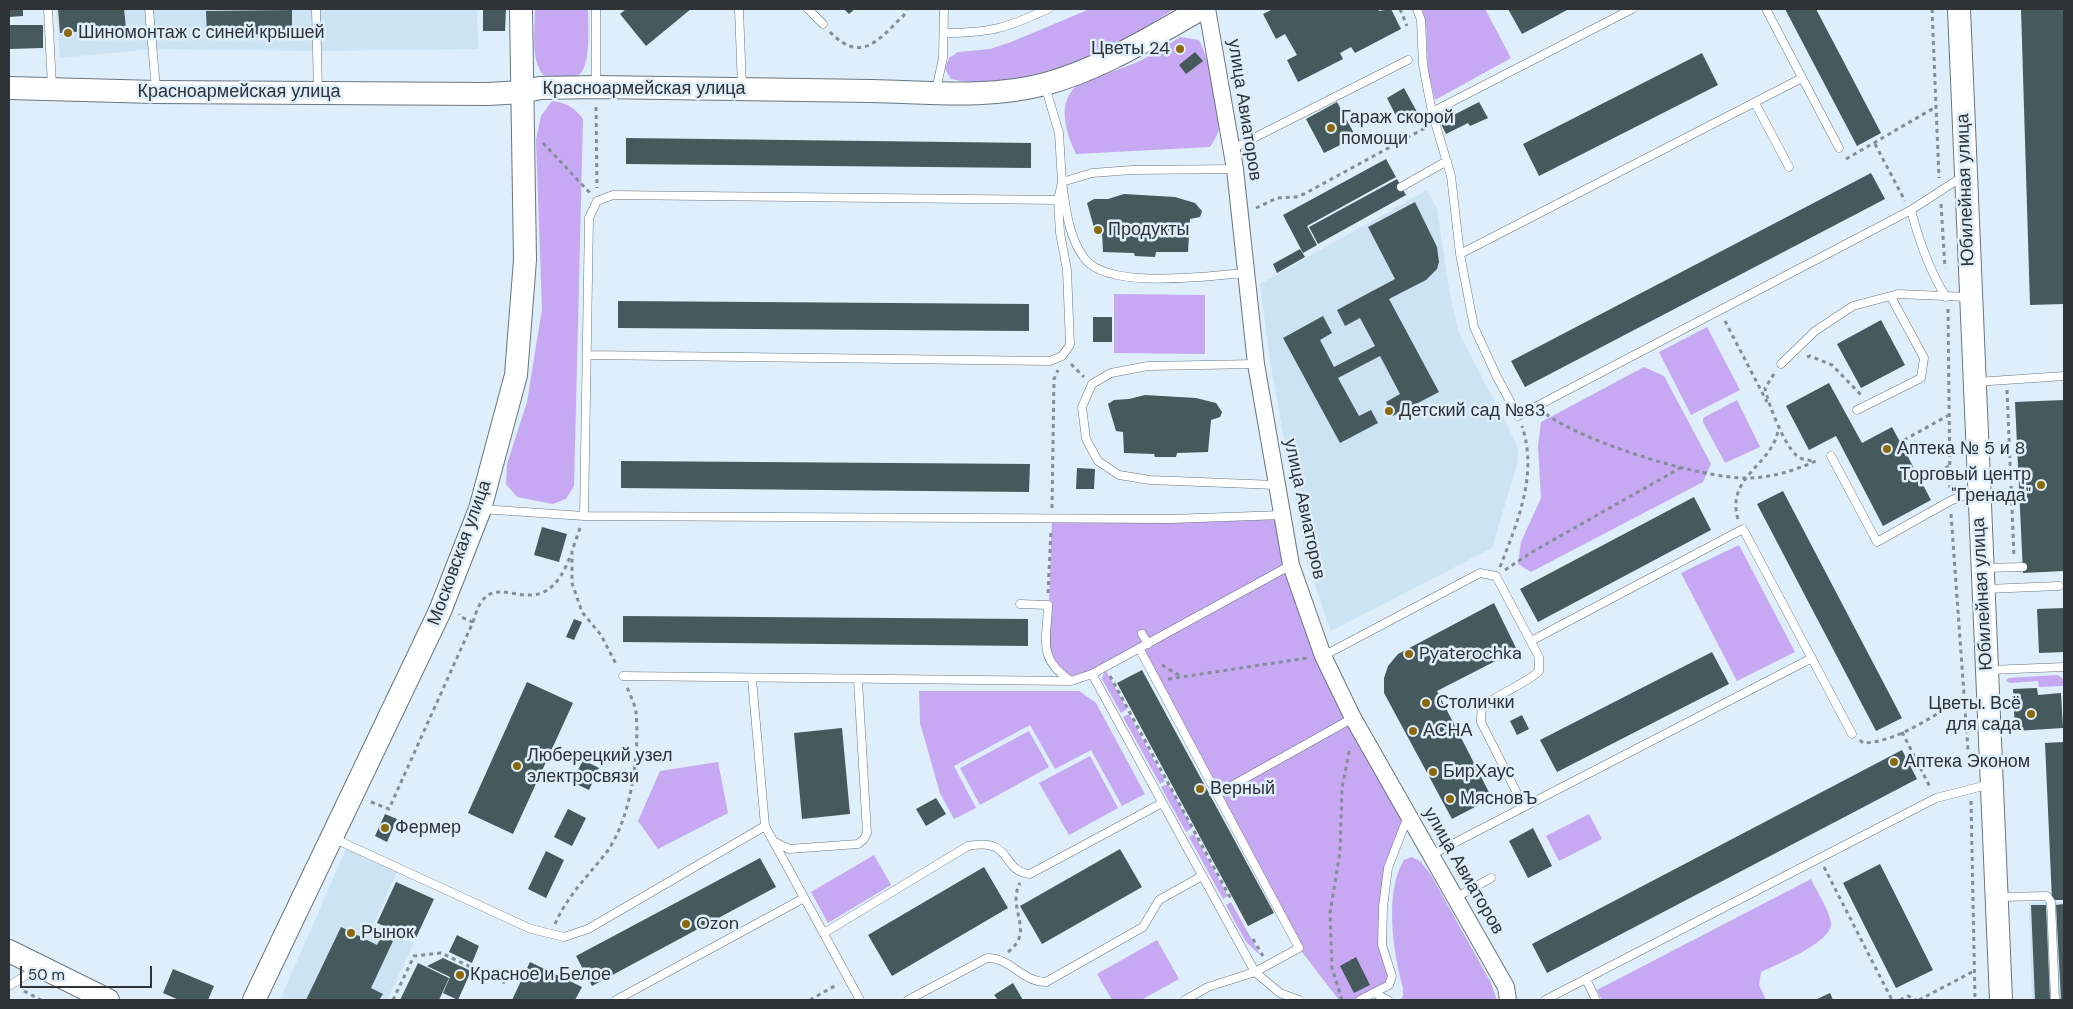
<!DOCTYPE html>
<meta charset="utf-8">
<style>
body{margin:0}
#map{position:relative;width:2073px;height:1009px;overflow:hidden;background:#deeefa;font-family:"DM Sans",sans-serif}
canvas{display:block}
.frame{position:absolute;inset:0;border:10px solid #2d3337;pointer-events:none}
.scale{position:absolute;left:20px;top:966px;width:132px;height:22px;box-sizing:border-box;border:2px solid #2d3337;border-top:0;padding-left:6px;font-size:15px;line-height:18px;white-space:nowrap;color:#2d3337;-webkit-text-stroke:4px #deeefa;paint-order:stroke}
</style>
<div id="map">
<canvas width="2073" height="1009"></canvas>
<div class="frame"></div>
<div class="scale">50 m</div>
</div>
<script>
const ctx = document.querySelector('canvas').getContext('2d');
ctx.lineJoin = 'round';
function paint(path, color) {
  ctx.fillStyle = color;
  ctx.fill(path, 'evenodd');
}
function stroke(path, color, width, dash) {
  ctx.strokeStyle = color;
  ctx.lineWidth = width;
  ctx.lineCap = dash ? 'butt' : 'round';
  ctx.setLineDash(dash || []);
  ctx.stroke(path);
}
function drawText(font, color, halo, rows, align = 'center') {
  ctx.font = font + ' "DM Sans",sans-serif';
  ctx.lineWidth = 5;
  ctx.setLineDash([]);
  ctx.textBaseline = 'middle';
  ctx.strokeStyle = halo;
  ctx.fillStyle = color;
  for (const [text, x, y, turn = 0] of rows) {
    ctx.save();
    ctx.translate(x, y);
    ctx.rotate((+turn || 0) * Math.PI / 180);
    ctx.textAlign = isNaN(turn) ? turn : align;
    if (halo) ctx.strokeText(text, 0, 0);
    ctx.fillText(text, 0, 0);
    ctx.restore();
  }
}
const built = new Path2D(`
 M56,9h421l1,40 -159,2 -166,-2 -93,9z
 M1427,190l10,19 13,86 9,38 54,104 5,14 -1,13 -25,84 -161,83 -25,-72 -36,-198 -10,-77z
 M346,849l51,23 -23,52 40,19 -27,57h-107z
 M2064,902v98h-32l-3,-97z`);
const green = new Path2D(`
 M535,9h53c0,13 4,64 -12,67 -9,2 -22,0 -32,0 -14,-16 -9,-47 -9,-67z
 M1090,9h84c-58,39 -152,86 -223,70l-6,-10 4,-11 9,-6 32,-3 21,-7z
 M1422,9h63l26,49 -76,42 -7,-30 -2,-44z
 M1180,37l19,3c10,19 23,67 20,89 -1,6 -6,13 -9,18l-134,7c-12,-26 -21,-58 9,-74 11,-6 26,-7 37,-12 21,-7 40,-19 58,-31z
 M552,101c15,2 22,6 31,18l-9,367 -8,13 -13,5 -36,-7 -11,-13 1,-20 20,-62 15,-93 -6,-169 5,-24z
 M1114,294l91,1v59l-91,-1z
 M1707,327l33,63 -49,25 -32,-63z
 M1644,367l20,9 47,88 -8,18 -172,90 -13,-8 3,-22 20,-44 -3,-52 3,-24z
 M1737,400l23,47 -35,16 -22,-41v-4z
 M1282,515l41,141 85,160 -20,52 -6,77 9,36 -31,19h-21l-40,-52 -160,-300 -68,33 -24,-24 5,-139z
 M1739,545l56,107 -58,29 -56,-108z
 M1105,669l22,40 -6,4 -19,-34z
 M2058,675l5,4v7l-24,1 -1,-6 -28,2 -4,-2 2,-3z
 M919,691h160l17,12 49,91 -23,12 -31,-56 -36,19 -25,-44 -76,41 22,42 -22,11 -14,-26 -20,-70z
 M1129,714l36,67 -5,3 -37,-67z
 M1029,731l20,36 -69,38 -20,-37z
 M1090,756l28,52 -49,27 -30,-52z
 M718,762l10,51 -70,36 -20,-28 22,-50z
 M1168,784l24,44 -6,4 -25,-45z
 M1589,814l13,25 -43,22 -13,-25z
 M1194,834l34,62 -5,3 -34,-62z
 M874,855l17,30 -63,38 -17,-31z
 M1412,857l9,5 10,13 60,108 6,17h-97l3,-4v-8c-10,-36 -19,-95 1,-128z
 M1811,879c6,13 17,29 20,43 3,20 -54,42 -70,50l-2,13 7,15h-164l-5,-10z
 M1231,902l30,54 -15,-14 -20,-37z
 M1157,940l22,39 -38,21h-29l-15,-26z`);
const building = new Path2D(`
 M9,9h14v7l-14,1z
 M58,9h66l2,19 -66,5z
 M483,9h23l-1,22h-22z
 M626,9h65l-45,37 -26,-32z
 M844,9h11l-6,5z
 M1273,9h105l1,2 12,-2 10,20 -46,24 -4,-6 -11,6 3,6 -45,23 -11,-22 10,-5 -12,-21 -9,5 -13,-25z
 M1508,9h61l-47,25z
 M1785,9h31l65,124 -24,13z
 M2021,9h43v295l-34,1z
 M292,10v24l-85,1 -1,-24z
 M9,25h34v23l-34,1z
 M1195,52l8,9 -17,13 -7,-9z
 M1702,53l16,32 -179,91 -16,-32z
 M1404,88l13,24 -18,10 -12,-24z
 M1337,102l19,35 -32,16 -18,-34z
 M1479,102l9,16 -18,8 -2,-3 -22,11 -6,-12z
 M626,138l405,5v25l-405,-4z
 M1386,159l10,18 -89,49 10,19 -14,8 -20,-38z
 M1871,173l14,26 -360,188 -14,-26z
 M1397,179l9,16 -88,49 -9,-17z
 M1124,194l51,3 20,6 7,8 -2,6 -10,2 -2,33h-32l-1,5 -20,-1 -1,-3 -31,-1 -1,-20 -7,-1 -8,-28 7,-4h14z
 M1415,202l22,45 2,15 -2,7 -11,11 -37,19 50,93 -46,24 -7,-14 14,-8 -20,-38 -42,22 21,38 12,-6 7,13 -38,20 -57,-105 40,-22 9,17 -12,7 14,27 41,-21 -15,-28 -15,8 -8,-16 58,-31 -27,-52z
 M1300,249l5,8 -28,16 -4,-9z
 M618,301l411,3v27l-411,-3z
 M1093,317h19v25h-19z
 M1881,320l24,45 -44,23 -24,-44z
 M1829,383l33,60 30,-16 39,73 -48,26 -47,-90 -27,14 -23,-44z
 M1145,395l51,3 20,5 6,9 -2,5 -9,3 -3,32 -31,1 -1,4h-21l-1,-3 -30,-1 -1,-21 -7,-1 -8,-27 6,-4 15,-1z
 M2064,400v171l-41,2 -8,-171z
 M621,461l409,3 -1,28 -408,-4z
 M1077,468l18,1 -1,20h-18z
 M1783,491l119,227 -26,13 -119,-227z
 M1694,497l17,33 -173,92 -18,-33z
 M542,527l25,7 -8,28 -25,-7z
 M1494,603l23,47 -80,41 55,107 -40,21 -68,-126v-15l4,-12 10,-12z
 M2064,608v44l-25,1 -2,-44z
 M623,616l405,3v27l-405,-4z
 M574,619l8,3 -8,18 -8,-3z
 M1712,652l17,32 -172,88 -17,-32z
 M1142,670l132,243 -26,13 -131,-243z
 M527,682l46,21 -60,131 -45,-21z
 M2037,688l1,7 23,-2 2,35 -48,3 -2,-42z
 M1522,715l7,14 -12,6 -7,-14z
 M842,728l8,86 -48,5 -8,-86z
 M2064,742v158h-12l-7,-157z
 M1902,750l15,29 -370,194 -15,-29z
 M583,760l16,8 -10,22 -17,-8z
 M936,798l10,16 -20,12 -10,-17z
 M568,809l18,9 -14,28 -18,-9z
 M385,814l12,5 -10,23 -12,-6z
 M1533,828l19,38 -24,12 -19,-37z
 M1120,849l22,38 -100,57 -22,-38z
 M546,851l18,9 -18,38 -18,-9z
 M760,858l16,29 -184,99 -16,-30z
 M1880,864l53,106 -37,18 -53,-105z
 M984,867l24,41 -116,68 -24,-41z
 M396,882l38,17 -19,41 -38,-17z
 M2064,904v96h-3l-5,-95z
 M2031,905h15l4,95h-15z
 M341,927l36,18 5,-9 11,5 -22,47 12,6 -4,6h-73z
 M457,935l22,11 -7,17 -23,-11z
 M1356,957l14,28 -16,8 -14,-27z
 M443,958l28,13 -13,29 -15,-7 7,-16 -23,-11z
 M530,962l52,25 -7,13h-63z
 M418,963l31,15 -10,22h-39z
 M173,969l41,17 -6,14h-29l-16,-7z
 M1013,983l10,17h-25l-4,-5z
 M1830,993l3,7h-18z`);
const path = new Path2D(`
 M1400,9l7,17
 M1932,9l7,169
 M830,32c32,33 49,7 74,-17l3,-6
 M596,107l1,81
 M543,143l47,50
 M1875,144l30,57
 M1846,159l88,-51
 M1941,204l4,64
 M1256,208l21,-10 19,-1 8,-3 121,-66
 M1948,309l2,179
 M1725,321l42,81
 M1807,357l3,-1 22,9 29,30
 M1071,364l13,13
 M1774,374l-9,14c3,16 19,56 31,67 6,5 11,5 18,6
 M2007,390l7,167
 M1546,414c38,28 152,64 200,64 25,0 47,-7 70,-17
 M1904,440l45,-25
 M1924,479l25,-13
 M1052,508l2,-129 4,-9
 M1951,514l18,250
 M1738,519c-13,-44 37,-53 41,-94
 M580,528l-8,23v32l10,29 19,23 16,31
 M1500,567c18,-46 38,-93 22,-141
 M1505,570l27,-18 150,-85
 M1048,593l3,-63
 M473,622c2,-6 4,-13 7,-18 21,-36 63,28 91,-50
 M1162,665l20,12
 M1110,676l121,223
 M1168,679l139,-21
 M1902,732l28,55
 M1860,740l3,3c36,-1 71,-29 102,-45
 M1971,801l4,199
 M371,802l18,7 84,-187 -12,-5 -2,-3
 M1824,867l68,133
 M555,924c12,-28 33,-48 51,-71 25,-33 34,-100 30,-141 -1,-8 -6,-17 -9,-25
 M1253,939l10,17
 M1008,952c28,-21 -2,-43 12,-69
 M24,991l17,9
 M393,1000l21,-44 27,-3 64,30
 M810,1000l28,-16
 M1342,1000l-10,-32 -2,-55 10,-61 2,-64 8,-41
 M1900,1000l8,-4 8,4
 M1919,1000l55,-29`);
const lane = new Path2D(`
 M48,9l4,78
 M149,9l7,80
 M316,9l2,83
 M739,9l3,78
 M808,9l15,15
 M1417,9l4,11 2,45 9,47 19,64 9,78 14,73 23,50 21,39 393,-206 51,-33
 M1766,9l73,139
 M944,33c47,0 62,-5 104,-24
 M596,84v-75
 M936,90l7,-32 1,-49
 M1755,103l34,64
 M1432,112l200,-103
 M1232,149l176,-89
 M1235,169l-103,1 -40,3 -30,9c4,26 6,55 23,77 24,31 124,17 160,14
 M1401,187l46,-26
 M1911,210c8,31 18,60 35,87
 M1460,254l342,-176
 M588,355l462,6 12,-5 8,-11 -3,-75 -7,-37 -2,-33 4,-18 -3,-49 -14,-47
 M1256,364l-108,2 -37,7 -19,11 -10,23 4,32 12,22 21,14 31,5 126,5
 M1781,364l34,-33 38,-25 45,-12 70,3
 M1976,382l88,-6
 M1857,410l64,-32 3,-20 -33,-61
 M1831,456l46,86 73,-41 27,-11
 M481,509l103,7 587,3 111,-4
 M584,516l5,-298 8,-17 16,-6 445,5
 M1984,568l39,-1
 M1986,589l73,-3
 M1020,604l28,1c-1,37 -11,53 23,76
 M1142,634l6,10
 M1531,641l212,-112 109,205
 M1139,648l160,300 -44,24 -47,15 -23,13
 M1323,656l157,-83 16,3 43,81v14c-12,13 -52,27 -57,39 -1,3 -1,8 -1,12l43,85
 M1989,670l75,-3
 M1092,674l163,298 25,21 19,7
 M623,676l448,5 21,-7 199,-109
 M752,679l13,147 95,174
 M1217,794l136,-76
 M333,838l198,91 33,8 24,-8 177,-103
 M773,841l16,8 69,-5 6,-5 3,-6 -9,-153
 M1431,855l381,-197
 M2000,897l47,-1 4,6 4,98
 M1455,898l36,-20
 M824,933l144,-87c46,-9 32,25 62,28l132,-71
 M1586,979l10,21
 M9,986l27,-17
 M1374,993l14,7
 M616,1000l188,-102
 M908,1000l79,-42c23,-1 35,24 59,24l97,-55 16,-27 43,-24
 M1360,1000l29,-15 3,-9 -10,-31 1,-38 5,-39 20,-52
 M1545,1000l391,-202 55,-14`);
const street = new Path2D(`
 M1207,9l28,160 21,195 35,201 32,91 30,62 153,269 2,13`);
const secondary = new Path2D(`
 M1959,9c13,330 29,661 42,991
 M9,88l147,4 332,2 34,-2 18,-4 56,-1c92,1 184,3 276,4 56,1 118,8 173,-7 56,-15 106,-47 156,-75
 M9,951l99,49
 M254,1000l186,-389 40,-102 36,-134 9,-115 -4,-251`);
const markers = [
 [68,33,5,"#8c690b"],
 [1180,49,5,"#8c690b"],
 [1331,128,5,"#8c690b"],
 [1098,230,5,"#8c690b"],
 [1389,411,5,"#8c690b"],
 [1887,449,5,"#8c690b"],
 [2041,485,5,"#8c690b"],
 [1409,654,5,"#8c690b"],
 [1426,703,5,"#8c690b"],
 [2031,714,5,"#8c690b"],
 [1413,731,5,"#8c690b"],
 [1894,762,5,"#8c690b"],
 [517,766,5,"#8c690b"],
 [1433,772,5,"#8c690b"],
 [1200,789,5,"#8c690b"],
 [1450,799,5,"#8c690b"],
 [385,828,5,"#8c690b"],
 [686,924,5,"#8c690b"],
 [351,933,5,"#8c690b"],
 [460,975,5,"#8c690b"]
];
const poiNames = [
 ["Шиномонтаж с синей крышей",78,33],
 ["Цветы 24",1170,49,"right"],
 ["Гараж скорой",1341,118],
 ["помощи",1341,139],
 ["Продукты",1108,230],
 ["Детский сад №83",1399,411],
 ["Аптека № 5 и 8",1897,449],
 ["Торговый центр",2031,475,"right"],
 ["\"Гренада\"",2031,496,"right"],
 ["Pyaterochka",1419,654],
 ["Столички",1436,703],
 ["Цветы. Всё",2021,704,"right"],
 ["для сада",2021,725,"right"],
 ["АСНА",1423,731],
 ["Люберецкий узел",527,756],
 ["электросвязи",527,777],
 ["Аптека Эконом",1904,762],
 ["БирХаус",1443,772],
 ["Верный",1210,789],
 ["МясновЪ",1460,799],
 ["Фермер",395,828],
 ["Ozon",696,924],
 ["Рынок",361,933],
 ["Красное и Белое",470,975]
];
const streetNames = [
 ["Красноармейская улица",644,89],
 ["Красноармейская улица",239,92],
 ["улица Авиаторов",1244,110,81],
 ["Юбилейная улица",1966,190,-92],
 ["улица Авиаторов",1304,509,78],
 ["Московская улица",460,553,-70],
 ["Юбилейная улица",1983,594,-93],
 ["улица Авиаторов",1463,871,60]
];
paint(built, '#cce3f4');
paint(green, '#c7a8f2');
paint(building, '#46595c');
stroke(lane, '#687681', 9);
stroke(street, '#687681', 18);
stroke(secondary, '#687681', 24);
stroke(path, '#838e96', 3, [4, 4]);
stroke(lane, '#fff', 8);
stroke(street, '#fff', 16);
stroke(secondary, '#fff', 22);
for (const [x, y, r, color] of markers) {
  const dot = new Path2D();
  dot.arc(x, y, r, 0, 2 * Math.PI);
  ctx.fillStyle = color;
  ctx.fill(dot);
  stroke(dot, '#deeefa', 2);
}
drawText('18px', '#2d3337', '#deeefa', poiNames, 'left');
drawText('18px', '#2d3337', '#deeefa', streetNames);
</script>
